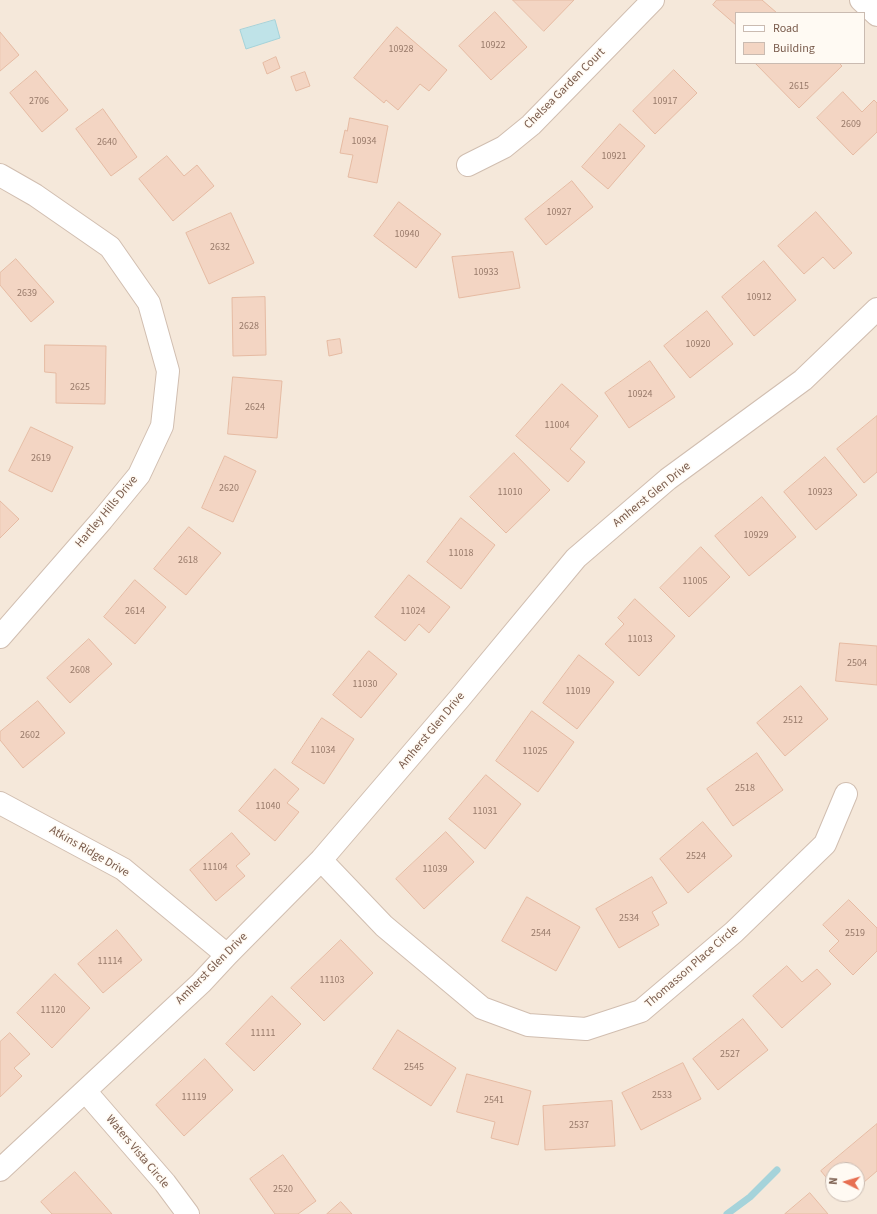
<!DOCTYPE html>
<style>
body{margin:0}
#map{position:relative;width:877px;height:1214px;overflow:hidden;background:#fdf6ec;font-family:"Source Sans 3",sans-serif}
canvas{display:block}
.legend{position:absolute;left:735px;top:12px;width:130px;height:52px;box-sizing:border-box;background:#fffaf3;border:1px solid #cabbb1;margin:0;padding:5px 7px;list-style:none;font-size:12px;color:#7a5c4d}
.legend li{display:flex;align-items:center;gap:8px;height:20px}
.legend b{width:20px;border:1px solid #cabbb1}
.north{position:absolute;left:825px;top:1162px;width:40px;height:40px;box-sizing:border-box;background:#fffaf3;border:1px solid #cabbb1;border-radius:50%;rotate:275deg;font-size:11px;font-weight:700;line-height:16px;text-align:center;color:#7a5c4d}
.north::after{content:'';display:block;margin:auto;width:14px;height:18px;background:#e76f51;clip-path:polygon(50% 0,100% 100%,50% 72%,0 100%)}
</style>
<div id="map">
<canvas width="877" height="1214"></canvas>
<ul class="legend">
<li><b style="height:5px;background:#fff"></b>Road</li>
<li><b style="height:11px;background:#f3d5c3"></b>Building</li>
</ul>
<div class="north">N</div>
</div>
<script>
const ctx = document.querySelector('canvas').getContext('2d');
ctx.lineJoin = 'round';
function paint(path, color) {
  ctx.fillStyle = color;
  ctx.fill(path, 'evenodd');
}
function stroke(path, color, width, dash) {
  ctx.strokeStyle = color;
  ctx.lineWidth = width;
  ctx.lineCap = dash ? 'butt' : 'round';
  ctx.setLineDash(dash || []);
  ctx.stroke(path);
}
function drawText(font, color, halo, rows, align = 'center') {
  ctx.font = font + ' "Source Sans 3",sans-serif';
  ctx.lineWidth = 3;
  ctx.setLineDash([]);
  ctx.textBaseline = 'middle';
  ctx.strokeStyle = halo;
  ctx.fillStyle = color;
  for (const [text, x, y, turn = 0] of rows) {
    ctx.save();
    ctx.translate(x, y);
    ctx.rotate((+turn || 0) * Math.PI / 180);
    ctx.textAlign = isNaN(turn) ? turn : align;
    if (halo) ctx.strokeText(text, 0, 0);
    ctx.fillText(text, 0, 0);
    ctx.restore();
  }
}
const residential = new Path2D(`
 M0,0h877v1214h-877zM736,13h128v50h-128zM833,1170h24v24h-24z`);
const water = new Path2D(`
 M275,20l5,18 -34,11 -6,-19z`);
const stream = new Path2D(`
 M727,1214l23,-17 27,-27`);
const building = new Path2D(`
 M513,0h61l-30,31z
 M717,0h45l15,13h-41v12l-23,-20z
 M495,12l32,35 -36,33 -32,-34z
 M397,27l50,43 -18,21 -9,-7 -22,26 -12,-10 -2,3 -30,-25z
 M0,32l19,23 -19,16z
 M276,57l4,11 -13,6 -4,-11z
 M757,63h82l3,3 -43,42 -43,-44z
 M674,70l23,23 -42,41 -22,-23z
 M36,71l32,39 -26,22 -32,-39z
 M305,72l5,14 -14,5 -5,-14z
 M843,92l19,20 12,-12 3,3v29l-24,23 -36,-37z
 M103,109l34,48 -26,19 -35,-47z
 M350,118l38,8 -11,57 -29,-6 5,-22 -13,-2 5,-23 2,1z
 M620,124l25,22 -37,43 -26,-22z
 M167,156l17,20 13,-11 17,21 -41,35 -34,-42z
 M572,181l21,26 -47,38 -21,-26z
 M399,202l42,32 -25,34 -42,-32z
 M816,212l36,41 -18,16 -11,-12 -19,17 -26,-28z
 M231,213l23,50 -45,21 -23,-51z
 M513,252l7,36 -61,10 -7,-41z
 M16,259l38,43 -23,20 -31,-37v-12z
 M764,261l32,39 -42,36 -32,-39z
 M265,297l1,58 -33,1 -1,-58z
 M707,311l26,33 -43,34 -26,-32z
 M340,339l2,14 -13,3 -2,-15z
 M45,345l61,1 -1,58 -49,-1v-30l-11,-1z
 M650,361l25,36 -46,31 -24,-35z
 M233,377l49,4 -5,57 -49,-4z
 M562,384l36,32 -28,33 15,13 -17,20 -52,-46z
 M877,416v56l-13,11 -27,-34z
 M31,427l42,20 -21,45 -43,-21z
 M514,453l36,37 -44,43 -36,-36z
 M225,456l31,15 -23,51 -31,-14z
 M825,457l32,38 -41,35 -32,-38z
 M762,497l34,40 -47,39 -34,-40z
 M0,501l19,18 -19,19z
 M461,518l34,27 -34,44 -34,-27z
 M189,527l32,26 -35,42 -32,-26z
 M701,547l29,30 -41,40 -29,-29z
 M409,575l41,32 -21,26 -10,-9 -14,17 -30,-24z
 M135,580l31,27 -31,37 -31,-27z
 M635,599l40,37 -36,40 -34,-32 19,-20 -6,-6z
 M89,639l23,25 -42,39 -23,-25z
 M840,643l37,3v39l-41,-4z
 M369,651l28,23 -36,44 -28,-23z
 M579,655l35,27 -37,47 -34,-26z
 M801,686l27,33 -43,37 -28,-33z
 M38,701l27,32 -42,35 -23,-28v-8z
 M532,711l42,31 -36,50 -42,-31z
 M322,718l32,21 -30,45 -32,-21z
 M757,753l26,37 -50,36 -26,-37z
 M275,769l24,20 -12,14 12,9 -24,29 -36,-30z
 M486,775l35,29 -36,45 -36,-30z
 M703,822l29,34 -44,37 -28,-34z
 M446,832l28,30 -50,47 -28,-30z
 M232,833l18,21 -14,12 9,10 -29,25 -26,-31z
 M652,877l15,26 -15,9 7,13 -40,23 -23,-39z
 M527,897l53,30 -24,44 -54,-30z
 M849,900l28,28v23l-24,24 -24,-24 10,-10 -16,-16z
 M117,930l25,30 -39,33 -25,-29z
 M341,940l32,33 -49,48 -33,-33z
 M787,966l15,16 15,-13 14,15 -49,44 -29,-32z
 M55,974l35,34 -38,40 -35,-35z
 M272,996l29,28 -47,47 -28,-27z
 M743,1019l25,31 -50,40 -25,-31z
 M398,1030l58,38 -25,38 -58,-37z
 M10,1033l20,21 -16,14 8,8 -22,21v-55z
 M205,1059l28,31 -49,46 -28,-31z
 M683,1063l18,36 -60,31 -19,-37z
 M467,1074l64,17 -13,54 -27,-7 4,-16 -38,-10z
 M612,1101l3,45 -70,4 -2,-44z
 M877,1124v47l-20,17v-18h-24v16l-12,-15z
 M283,1155l33,46 -18,13h-23l-25,-35z
 M75,1172l37,42h-60l-11,-12z
 M810,1193l18,21h-43z
 M840,1194h10l-6,5z
 M341,1202l11,12h-25z`);
const minor = new Path2D(`
 M861,0l16,15
 M468,165l36,-18 27,-22 122,-125
 M0,175l35,20 75,52 39,56 19,68 -6,55 -23,49 -37,45 -102,117
 M0,803l123,66 104,86
 M321,860l63,66 98,82 46,17 58,4 55,-18 93,-79 91,-88 21,-50
 M86,1092l79,91 23,31
 M0,1170l201,-187 26,-28 94,-95 138,-161 117,-141 92,-79 135,-99 74,-71`);
const numberNames = [
 ["10922",493,46],
 ["10928",401,50],
 ["2615",799,87],
 ["2706",39,102],
 ["10917",665,102],
 ["2609",851,125],
 ["10934",364,142],
 ["2640",107,143],
 ["10921",614,157],
 ["10927",559,213],
 ["10940",407,235],
 ["2632",220,248],
 ["10933",486,273],
 ["2639",27,294],
 ["10912",759,298],
 ["2628",249,327],
 ["10920",698,345],
 ["2625",80,388],
 ["10924",640,395],
 ["2624",255,408],
 ["11004",557,426],
 ["2619",41,459],
 ["2620",229,489],
 ["11010",510,493],
 ["10923",820,493],
 ["10929",756,536],
 ["11018",461,554],
 ["2618",188,561],
 ["11005",695,582],
 ["2614",135,612],
 ["11024",413,612],
 ["11013",640,640],
 ["2504",857,664],
 ["2608",80,671],
 ["11030",365,685],
 ["11019",578,692],
 ["2512",793,721],
 ["2602",30,736],
 ["11034",323,751],
 ["11025",535,752],
 ["2518",745,789],
 ["11040",268,807],
 ["11031",485,812],
 ["2524",696,857],
 ["11104",215,868],
 ["11039",435,870],
 ["2534",629,919],
 ["2544",541,934],
 ["2519",855,934],
 ["11114",110,962],
 ["11103",332,981],
 ["11120",53,1011],
 ["11111",263,1034],
 ["2527",730,1055],
 ["2545",414,1068],
 ["2533",662,1096],
 ["11119",194,1098],
 ["2541",494,1101],
 ["2537",579,1126],
 ["2520",283,1190]
];
const streetNames = [
 ["Chelsea Garden Court",565,89,-45],
 ["Amherst Glen Drive",652,495,-39],
 ["Hartley Hills Drive",107,512,-50],
 ["Amherst Glen Drive",432,731,-50],
 ["Atkins Ridge Drive",89,852,30],
 ["Thomasson Place Circle",692,967,-41],
 ["Amherst Glen Drive",212,969,-45],
 ["Waters Vista Circle",137,1152,50]
];
paint(residential, '#f5e8da');
paint(water, '#bfe3e8');
stroke(water, '#a5d3da', 1);
stroke(stream, '#a5d3da', 7);
paint(building, '#f3d5c3');
stroke(building, '#e6bba3', 1);
stroke(minor, '#d1beb0', 24);
stroke(minor, '#fff', 22);
drawText('10px', '#987a6a', null, numberNames);
drawText('12px', '#7a5c4d', '#fffaf3', streetNames);
</script>
